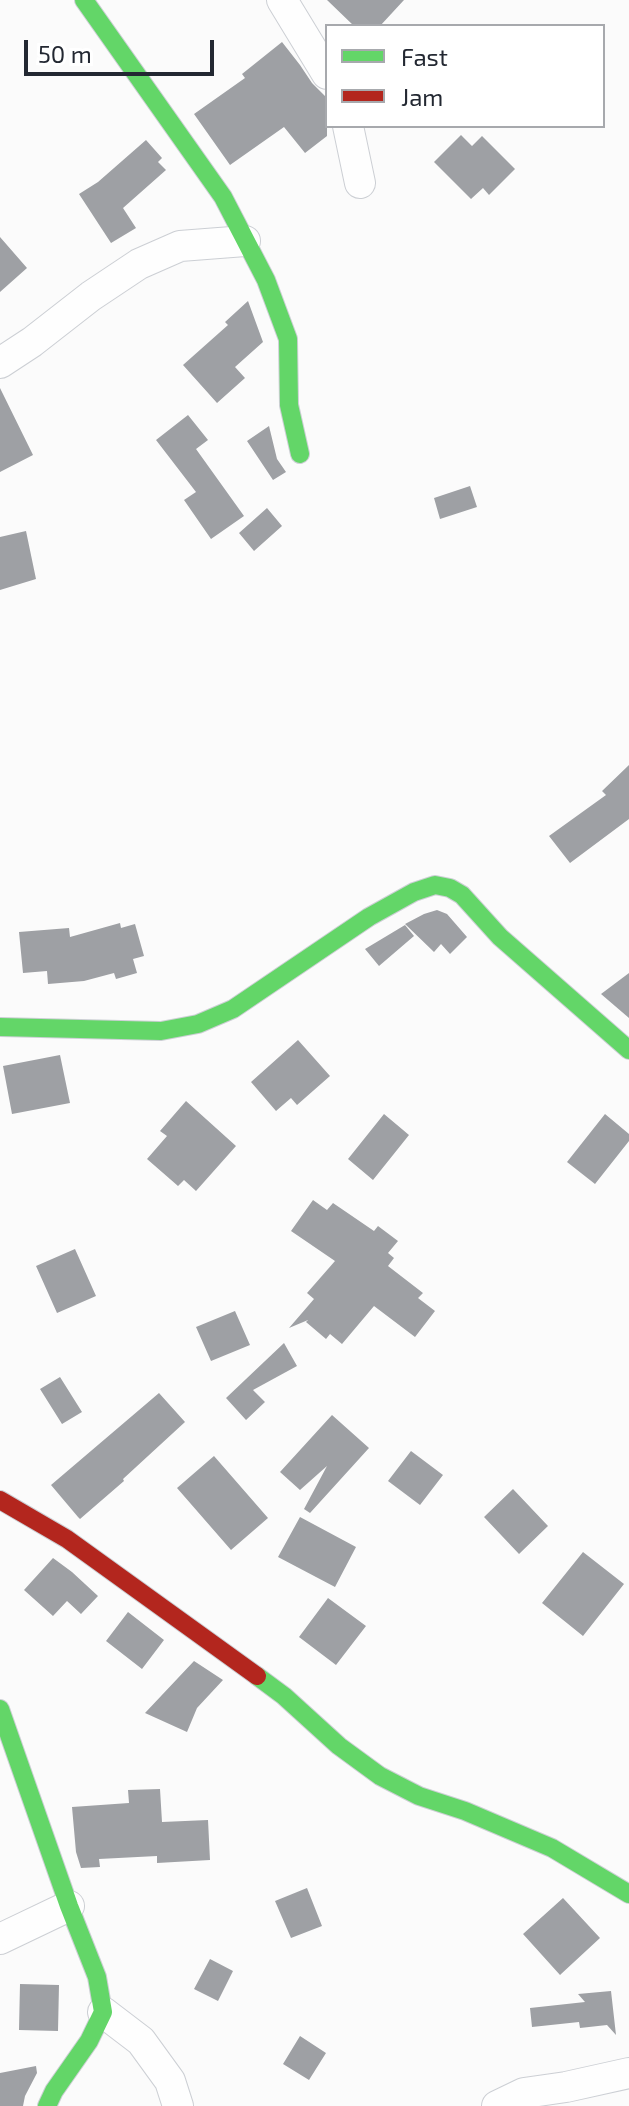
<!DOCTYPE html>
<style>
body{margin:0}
#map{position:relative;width:629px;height:2106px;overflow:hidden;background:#fbfbfb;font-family:"Exo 2",sans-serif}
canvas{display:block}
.legend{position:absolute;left:325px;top:24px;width:280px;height:104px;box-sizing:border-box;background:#fff;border:2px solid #a7a9ad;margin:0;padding:10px 14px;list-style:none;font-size:24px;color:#232832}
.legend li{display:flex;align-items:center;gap:16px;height:40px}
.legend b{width:40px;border:2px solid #a7a9ad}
.scale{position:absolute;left:24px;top:40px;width:190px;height:36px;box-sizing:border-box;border:4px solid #232832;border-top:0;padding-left:10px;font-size:24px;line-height:28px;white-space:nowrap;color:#232832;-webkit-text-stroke:6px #fff;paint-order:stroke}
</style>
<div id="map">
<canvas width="629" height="2106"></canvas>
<ul class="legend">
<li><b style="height:10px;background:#63d668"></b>Fast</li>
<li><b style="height:10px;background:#b3261e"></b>Jam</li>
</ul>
<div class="scale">50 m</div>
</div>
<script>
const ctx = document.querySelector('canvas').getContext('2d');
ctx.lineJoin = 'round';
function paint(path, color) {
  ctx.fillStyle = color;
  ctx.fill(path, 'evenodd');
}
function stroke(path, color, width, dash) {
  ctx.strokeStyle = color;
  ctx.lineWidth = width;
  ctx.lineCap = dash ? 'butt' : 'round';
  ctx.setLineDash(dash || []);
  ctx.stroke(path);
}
const building = new Path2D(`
 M327,0h77l-24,26h-26z
 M282,42l18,23 12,18 15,15v38l-22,17 -21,-26 -54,38 -36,-51 51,-36 -3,-4z
 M461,135l11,11 10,-10 33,33 -26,26 -6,-7 -12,11 -37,-37z
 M146,140l16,18 -4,4 8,8 -43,38 13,20 -25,15 -32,-49 19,-12z
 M0,237l27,31 -27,24z
 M248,301l15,41 -28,25 10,11 -28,25 -34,-38 45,-40 -3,-3z
 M0,388l33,67 -33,17z
 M188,415l20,25 -12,9 48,67 -33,23 -27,-39 12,-8 -40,-52z
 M269,426l8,33 9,13 -13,8 -26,-39z
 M470,486l7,21 -37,12 -6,-21z
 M267,508l15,18 -28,25 -15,-18z
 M26,531l10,48 -36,11v-53z
 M629,765v54l-59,44 -21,-27 57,-41 -4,-4z
 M437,910l10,4 20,23 -17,17 -9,-10 -7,8 -29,-28 19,-10z
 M120,923l1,5 14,-4 9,32 -11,3 4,14 -21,6 -2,-6 -30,8 -36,3 -1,-13 -24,2 -4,-41 50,-4 1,9z
 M405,925l9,11 -35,30 -14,-17z
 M629,973v45l-28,-24z
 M298,1040l32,36 -33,29 -6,-7 -15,13 -25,-29z
 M60,1055l10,48 -58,11 -9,-48z
 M186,1101l50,45 -40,45 -12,-11 -6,6 -31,-27 20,-23 -7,-5z
 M384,1114l25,21 -36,45 -25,-21z
 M605,1114l24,20v7l-34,43 -28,-22z
 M313,1200l14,10 6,-7 41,28 4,-5 20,15 -10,12 6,5 -6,8 35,27 -5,5 17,13 -20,26 -41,-31 -32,38 -12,-10 -4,5 -20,-17 2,-2 -19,8 25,-29 -7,-6 28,-32 -44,-30z
 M75,1249l21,47 -39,17 -21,-47z
 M235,1311l15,34 -39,16 -15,-34z
 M284,1343l13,23 -44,24 12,12 -19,18 -20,-22z
 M60,1377l22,35 -20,12 -22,-35z
 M159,1393l26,29 -62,57 1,2 -44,38 -2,-2 -27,-32z
 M332,1415l37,33 -59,65 -6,-4 23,-43 -27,24 -20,-18z
 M411,1451l32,24 -23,30 -32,-24z
 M214,1456l54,62 -37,32 -54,-62z
 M513,1489l35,37 -29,28 -35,-37z
 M300,1517l56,30 -21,40 -57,-30z
 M583,1552l41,32 -41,52 -41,-33z
 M53,1558l19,14 26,24 -17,18 -14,-13 -14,15 -29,-26z
 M328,1598l38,28 -30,39 -37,-28z
 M128,1612l36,28 -22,29 -36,-28z
 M194,1661l29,19 -26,28 -10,24 -42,-19z
 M160,1789l2,33 46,-2 2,40 -53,3v-7l-58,3 1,8 -19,1 -5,-16 -4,-45 57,-4 -1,-13z
 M307,1888l15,38 -31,12 -16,-37z
 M563,1898l37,40 -40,37 -37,-41z
 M210,1959l23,12 -15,30 -24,-12z
 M20,1984l39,1 -1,46 -39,-1z
 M611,1991l5,44 -9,-10 -27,3 -1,-6 -47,5 -2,-19 55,-6 -7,-8z
 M300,2036l26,17 -17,27 -26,-16z
 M36,2066l1,7 -12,23 -2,10h-23v-33z`);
const street = new Path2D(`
 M282,0l45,74
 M348,126l12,57
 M0,363l32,-21 59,-46 48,-32 41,-18 65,-5
 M0,1939l69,-33
 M103,2012l38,29 29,40 8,25
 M497,2106l27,-13 42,-6 63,-14`);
const fast = new Path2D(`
 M84,0l139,197 43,83 22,59 1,66 11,49
 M0,1027l161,4 37,-7 35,-15 136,-92 45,-25 21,-7 15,3 12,7 38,42 129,113
 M257,1676l27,20 55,50 41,30 39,20 46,15 87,37 77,46
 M0,1709l69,197 28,71 6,35 -14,29 -35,50 -7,15`);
const jam = new Path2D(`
 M0,1500l67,39 190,137`);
paint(building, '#9ea0a4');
stroke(street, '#cccfd4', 32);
stroke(fast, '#cccfd4', 20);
stroke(jam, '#cccfd4', 20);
stroke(street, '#fefefe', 30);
stroke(fast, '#63d668', 18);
stroke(jam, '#b3261e', 18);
</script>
